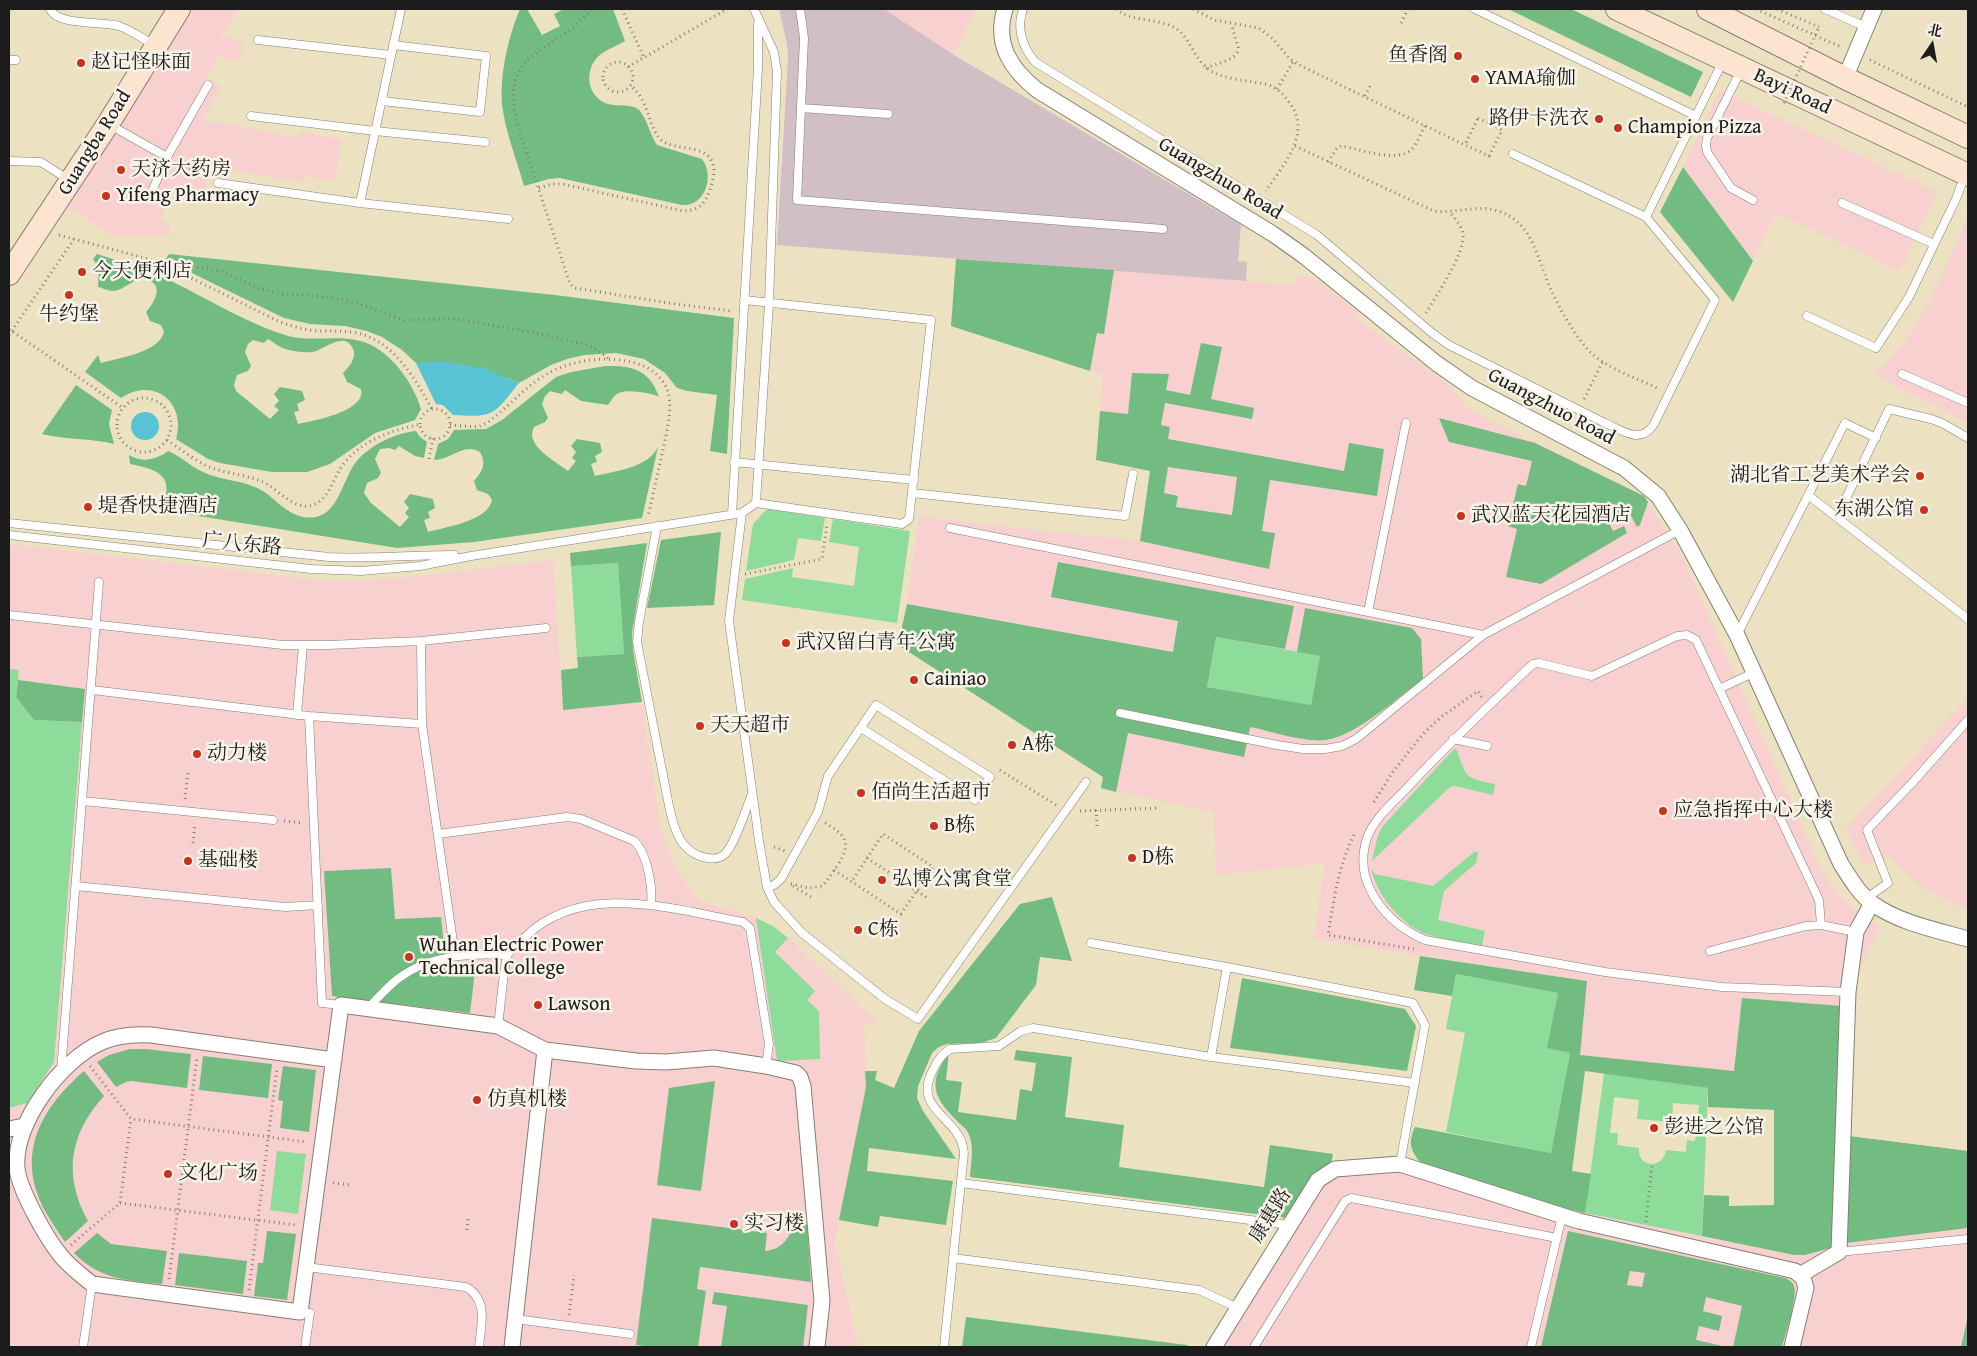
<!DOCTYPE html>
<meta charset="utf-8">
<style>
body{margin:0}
#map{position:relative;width:1977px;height:1356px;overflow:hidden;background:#ece2c2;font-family:"Gentium Book Plus","Noto Serif SC",serif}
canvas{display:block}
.frame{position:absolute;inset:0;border:10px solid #1c1c1c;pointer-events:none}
.north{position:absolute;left:1907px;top:20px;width:50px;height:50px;-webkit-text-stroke:4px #f7f3e8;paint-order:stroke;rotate:12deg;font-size:14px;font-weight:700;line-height:20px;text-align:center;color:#1c1c1c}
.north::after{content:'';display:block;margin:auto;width:18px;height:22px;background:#1c1c1c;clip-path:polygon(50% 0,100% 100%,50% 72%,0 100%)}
</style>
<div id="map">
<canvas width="1977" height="1356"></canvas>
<div class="frame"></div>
<div class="north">北</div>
</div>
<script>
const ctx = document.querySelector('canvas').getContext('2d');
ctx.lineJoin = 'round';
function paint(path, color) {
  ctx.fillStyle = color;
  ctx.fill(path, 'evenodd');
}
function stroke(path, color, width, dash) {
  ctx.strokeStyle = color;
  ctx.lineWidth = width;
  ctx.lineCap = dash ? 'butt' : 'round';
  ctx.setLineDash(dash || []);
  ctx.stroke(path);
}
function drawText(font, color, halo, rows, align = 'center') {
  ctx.font = font + ' "Gentium Book Plus","Noto Serif SC",serif';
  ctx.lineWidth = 5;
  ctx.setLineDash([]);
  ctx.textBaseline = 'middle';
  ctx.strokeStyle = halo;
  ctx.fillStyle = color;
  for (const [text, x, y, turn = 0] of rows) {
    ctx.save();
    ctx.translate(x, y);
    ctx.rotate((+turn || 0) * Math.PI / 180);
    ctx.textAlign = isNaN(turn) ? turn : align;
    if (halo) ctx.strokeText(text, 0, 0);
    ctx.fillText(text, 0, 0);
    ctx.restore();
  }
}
const built = new Path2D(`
 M192,9h46l-16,27 22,7 -6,19 -19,-6 -13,23 15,7 -18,34 96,18 1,-6 42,7 -7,42 -30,-5 -1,6 -94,-15 -5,26 -38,-5 -5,33 8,1 -1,14 -56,-1 -46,-28z
 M884,9h91l-21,46z
 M1720,90l217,102 -37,79 -124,-58 -23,48 -70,-94z
 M1968,217v207l-92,-49 32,-38 21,-34z
 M956,259l338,26 2,-9 19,3 43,33 -1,7 92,66 19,24 176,87 38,60 141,317 18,25 39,29 -20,41 -7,39 -111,-9 -8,73 -155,-16 8,-74 -273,-42 11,-76 -108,12 -4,-63 -112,-24 2,-11 -205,-132 9,-41 12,-87 221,24 10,-70 -54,-11 7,-85 -152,-49z
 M9,544l309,36 30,1 55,-3 150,-18 10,149 79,-7 18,122 5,19 11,27 24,31 56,17 25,13 95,91 -2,3 -10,-1 2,63 -31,155 23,105h-849z
 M1968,698v211l-21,-8 -25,-14 -33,-30 -25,7 -18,-35z
 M1388,1156l24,3 156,50 226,46 52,-12 122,-15v119h-764l111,-173 6,-6 10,-4z`);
const industrial = new Path2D(`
 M779,9h105l70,46 287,170 -3,36 9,1 -1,19 -469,-36 11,-186 -1,-15z`);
const green = new Path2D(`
 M767,509l58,9 -4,23 -23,-3 -4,22 -48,11 7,-47z
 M833,519l77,12 -13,92 -155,-23 3,-21 48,-11 -1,9 62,9 5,-39 -30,-5z
 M618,563l6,91 -47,3 -6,-91z
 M1216,637l104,19 -9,49 -104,-18z
 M9,669l10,1 -3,27 18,23 48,2 -28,340 -27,41 -18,5z
 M1454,749l3,1c9,28 8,28 38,34l-2,11 -38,-9 -5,1 -78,74 6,-26 4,-8z
 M1474,852h4l-2,11 -32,28 -6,29 47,11 -3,15c-18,-4 -39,-6 -56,-12 -27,-11 -49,-39 -55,-66l4,6 58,12z
 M756,918l17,8 15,12 -13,14 40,39 -8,9 12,11 1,48 -43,2z
 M1456,974l102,19 -10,55 22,5 -19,100 -105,-21 19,-99 -19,-4z
 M1604,1073l104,15 -6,148 -117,-23zM1614,1097l25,3 -2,19 35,3 1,-19 26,2 -4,36 -8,-1 -1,12 -20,-2c-3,20 -29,18 -27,-2l-22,-3 1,-12h-8z
 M277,1151l29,3 -8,60 -28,-4z`);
const forest = new Path2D(`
 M520,9h7l15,26 18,-9 -6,-12 10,-5h49l12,32c-7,4 -17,8 -24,13 -18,14 -15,43 7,50 9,3 23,-1 31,6 8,8 11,25 18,35l45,14c13,17 3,48 -20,46l-122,-27 -11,1 -25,7c-7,-25 -17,-50 -21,-75 -5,-31 5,-74 17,-102z
 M1508,9h63l132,63 -12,25z
 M1683,167l70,94 -20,41 -73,-90z
 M97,254c25,8 50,16 74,27 39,19 77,43 117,55 27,7 57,-4 83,9 23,11 43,40 50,64l-6,11 -40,13 -45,31 -23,8h-35l-52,-9 -12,-4 -32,-20c11,-37 -23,-63 -55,-41l-36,-26 13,-17 3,8c18,-5 60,-11 63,-32l-3,-6 -11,-4 -4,-9c8,-9 19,-27 1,-32 -14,-3 -23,11 -34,11 -5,0 -10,-3 -15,-4l1,-19 -6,-9zM268,339c5,3 11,8 17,10 6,2 20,4 27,3 10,-1 33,-23 41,-3 4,9 -4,18 -10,24l4,9 14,7c6,22 -48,32 -63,35l-4,-12 5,-1 -2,-7 8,-4 -3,-9 -22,-4 -6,7 5,7 -5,5 5,4 -9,9 -34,-28 -2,-6 3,-10 11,-4 3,-5 -6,-14 3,-8 5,-4 11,3z
 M169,254l386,41 179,23 -7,136 -17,-3 7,-56 -30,-4 -10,-3 -12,-15 -21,-14 -28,-6 -32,2 -17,4 -16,6 -32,18c-31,-14 -69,-22 -103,-20l-14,-13 -20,-13 -15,-6 -22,-5 -35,-2 -26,-6 -119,-58z
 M956,259l158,11 -10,64 -7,-1 -7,38 -139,-45z
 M1201,343l21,4 -11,52 43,9 -2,11 -87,-16 -4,22 9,2 -2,12 176,32 5,-28 35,6 -7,47 -107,-16 -8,51 13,2 -6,36 -129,-28 10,-70 -54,-11 4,-49 28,3 4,-41 37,1 -3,16 24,5zM1168,467l69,10 -5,38 -56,-8 2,-11 -14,-3z
 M605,366c27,-1 45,4 54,31 -7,-4 -33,-8 -40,-4 -5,2 -8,8 -11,12l-27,-4 -16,-11 -3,4 -12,-3 -5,5 -3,8 6,14 -3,4 -11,5c-10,18 21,34 34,44l8,-10 -4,-3 4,-6 -5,-6 6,-7 23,4 2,9 -7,4 2,6 -6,2 4,12c20,-5 53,-8 63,-29l-16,71 -168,24 -77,6 -236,-38c15,-35 -2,-40 -31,-46l-1,-9c13,8 27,5 39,-4 13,5 23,16 35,21 17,8 36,8 52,15 18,7 28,26 48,30 35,6 37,-34 53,-55 14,-17 39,-29 60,-31l4,6 7,5 -3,16 -9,-2 -16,-10 -4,4 -6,-2 -9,1 -5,10 6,14 -3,5 -11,5 -3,10 7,10 29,24 9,-10 -4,-4 4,-5 -5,-6 6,-8 23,5 2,9 -7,4 2,6 -6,2 4,12c18,-5 60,-11 64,-32l-4,-6 -11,-4 -3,-9c8,-9 13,-17 6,-29 -16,-10 -29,8 -46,8l4,-16 10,-5 6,-9 32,-1 16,-9 54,-43 15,-5z
 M76,385l36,25 -3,14 5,20c-24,-6 -48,-4 -72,-10z
 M1439,418l96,25 109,53 4,6 -8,23 -3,2 -9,-17 -20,11 5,10 11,-5 3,7 -86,51 -35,-7 11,-48 -9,-3 10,-42 8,2 6,-25 -83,-19z
 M721,532l-7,73 -67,3 14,-68z
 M647,543l-15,90 1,17 9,52 -79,8 -2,-40 17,-2 -1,-11 47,-3 -6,-91 -47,3 -1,-13z
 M1058,562l236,44 -9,43 -69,-12 -9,50 104,18 9,-49 -23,-4 8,-44 107,20 9,11 2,40c-25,18 -67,57 -97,61 -20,3 -56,-9 -76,-13l-6,30 -116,-24 -12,59 -15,-4 2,-11 -205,-132 9,-41 266,48 5,-31 -127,-24z
 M18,680l67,9 -3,33 -48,-2 -18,-23z
 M391,868l4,51 46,-2 5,48 16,-3 14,1 -6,50 -138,-17 -8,-125z
 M1052,897l20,64 -32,-4 -4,28 -40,53 -15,5 -34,1 -8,3 -7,6 -14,33 -1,12 6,13 33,48 -87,-11 -2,23 86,10 -7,44 -66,-9 -2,11 -39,-7 27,-133 -1,-16h12l-2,9 19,8 25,-57 101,-127z
 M1420,956l167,25 -7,74 154,16 8,-73 99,8 -7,241 -29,8h-11l-92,-19 2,-41 25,1v10l45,-1v-95l-66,-3v-19l-123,-17 -13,100 19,3 -6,39 -17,-4 -148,-47c-10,-13 -12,-20 -5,-35l136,26 19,-100 -23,-5 11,-55 -102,-19 -4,22 -38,-6z
 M1242,978l163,31 11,17 -9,45 -177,-23z
 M130,1049h15l46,5 -4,34 -56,-7 -5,1 -10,5 -19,-25 12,-7z
 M1016,1050l56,7 -7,60 59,8 -5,42 145,20 6,-42 63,9 -2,10 -10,4 -6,6 -29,44 -316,-41c1,-14 5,-33 -3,-46 -2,-4 -8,-7 -11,-11 -25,-26 -27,-38 -7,-68l-3,28 16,2 -4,30 58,8 4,-31 12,2 4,-28 -22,-3z
 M203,1056l69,8 -4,34 -69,-8z
 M283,1066l33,4 -7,62 -29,-4 3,-27 -5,-1z
 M84,1071l20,25c-35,38 -41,80 -16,125l-23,21c-6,-9 -12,-17 -17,-26 -34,-58 -10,-105 36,-145z
 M715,1081l-14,110 -44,-6 12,-97z
 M1849,1136l119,15v77l-122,15z
 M652,1218l115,15 -2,18c17,-1 25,-14 30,-29l12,2 4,58 -111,-15 -3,22 9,2 -8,56h-46l-16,-2z
 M267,1231l29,3 -9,66 -33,-4 4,-33h5z
 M1568,1231l217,47c4,2 8,4 9,8 4,9 -9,50 -12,61h-49l9,-41 -36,-9 -3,14 19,5 -3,15 -20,-5 -3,14 31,7h-186zM1630,1271l15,2 -3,14 -15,-2z
 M97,1233l14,11 56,7 -5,33c-35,-4 -62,-4 -88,-31z
 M179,1253l68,8 -4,33 -68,-9z
 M714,1292l94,13 -5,42h-82l6,-41 -15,-2z
 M1968,1316v31h-7z
 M966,1317l221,28 3,2h-228z`);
const water = new Path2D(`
 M439,361l44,7 36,15c-25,31 -24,35 -66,32l-10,-10 -7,-1 -20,-41z
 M131 426a14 14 0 1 1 28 0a14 14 0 1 1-28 0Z`);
const path = new Path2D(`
 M591,9c-34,46 -93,37 -74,114l53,161 5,4 100,16 57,7
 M622,9l22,49
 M1116,9c17,14 40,8 59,19 14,8 18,28 31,39 13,13 44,13 63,18 9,4 14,9 20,17 24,31 -6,63 -23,89
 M1193,9l21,11 45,8 14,11 17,20 11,7 164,79
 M1756,9l85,38
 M1777,9l42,18
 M1401,23l7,-14
 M1870,60l98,47
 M603 77a15 15 0 1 1 30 0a15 15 0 1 1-30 0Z
 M628,67l99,-58
 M1206,68c9,-4 34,-8 32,-21 -2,-8 -5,-15 -6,-23
 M1277,89l16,-27
 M1365,96l6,-12
 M1478,118l24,12 -13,26 -24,-11z
 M1295,146l139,65c22,3 43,-7 64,0 36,11 40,51 53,79 10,21 23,44 38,61 18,18 48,27 70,38
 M1328,162l9,-14 4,-2c19,3 55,17 70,4 6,-6 10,-17 14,-25
 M175,164l26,8v-3
 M539,188l13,-4h10l121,27c9,0 18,-3 23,-12 4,-8 8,-20 8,-30 -3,-28 -40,-16 -54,-30 -13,-15 -10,-38 -30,-54
 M59,235l100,27 121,60c12,4 24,8 37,9 12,0 23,0 35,1 40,6 62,45 80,77
 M167,266l40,2 13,3 41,18 20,5 47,3 15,3 14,3 47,17 53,-1 74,13 57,13 11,6 11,9
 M1426,313c10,-17 39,-60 37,-77 0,-9 -8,-17 -13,-24
 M9,329l114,79
 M9,335l65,-96
 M117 425a27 27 0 1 1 54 0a27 27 0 1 1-54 0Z
 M1584,399l19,-38
 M420 424a15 15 0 1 1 30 0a15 15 0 1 1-30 0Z
 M450,425l28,2 9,-4c19,-14 35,-33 55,-46 28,-18 68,-23 99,-12 14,5 26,17 28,32 3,17 -3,36 -6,53 -5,22 -10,44 -15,67
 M167,440c14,9 29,22 45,28 17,6 35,7 51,14 17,8 34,33 54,21 12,-7 16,-22 23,-34 18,-28 50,-38 81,-45
 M429,459l4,-21
 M745,574l77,-15 5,-35
 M1000,770l56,35
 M185,799l3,-27
 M1374,802l18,-29 30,-38 19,-18 37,-26 4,6
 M1096,810l1,16
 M1080,811l77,-3
 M284,821l19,2
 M1354,835c-16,32 -20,65 -26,100l86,14
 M193,843l2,-20
 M774,847l11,4
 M867,858l62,41
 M834,870l67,44 32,-47 -50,-33 -31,47
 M791,884l18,4 13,-2c6,-6 10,-13 15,-20 15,-23 10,-30 -13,-44
 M793,886l18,11
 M90,1066l41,53 176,23
 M333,1183l19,2
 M120,1203l176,22
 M1646,1222l6,-57
 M467,1230l1,-11
 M71,1245l49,-42 11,-84
 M169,1279l28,-222
 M249,1290l28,-222
 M569,1315l5,-40`);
const lane = new Path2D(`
 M50,9c7,17 52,12 69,17 12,4 24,13 35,19
 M754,9l20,43 3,19 -8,232 -13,200
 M800,9l4,29 -7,162 366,29
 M1023,9c-7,20 -1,37 12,53l282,173 115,98 17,12 156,78c18,8 36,22 49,1l61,-124 -69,-83 77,-156
 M1475,9l221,107
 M1825,9l41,18
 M258,40l133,15
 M9,60h7
 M1741,70l-34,68 -1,7 1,7 24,36 22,12
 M382,101l98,11 6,-56 -93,-11
 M801,108l87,6
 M251,116l124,15 110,11
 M110,125l57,32
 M1513,154l133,63
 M9,161l32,1 28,18
 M218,183l142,20 148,16
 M153,189l14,-32 41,-72
 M360,203l41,-194
 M1842,203l92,41
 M1807,316l69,32 33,-51 47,-98 9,-24
 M1902,374l66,29
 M734,462l180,18
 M912,493l213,23 8,-42
 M1808,495l160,124
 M742,513l-13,108 30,220 8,46 7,15 28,31 83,66 33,20 168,-237
 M732,514l26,-446v-44
 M1837,517l52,-108 42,10 11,4 26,15
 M9,523l320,34c42,2 83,-2 125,-2
 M657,526l-18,96 -2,20 32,164c5,23 11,47 38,52 6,1 13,1 18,-4 10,-10 21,-45 27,-60
 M950,528l533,107
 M9,535l302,34 50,2 59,-5 51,-10 271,-43 14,-10 146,21 7,-5 22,-199 -187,-20
 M1368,612l38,-189
 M9,615l274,30h45l93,-4 125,-13
 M1737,635l108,-212 31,15
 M421,641l1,83 33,232
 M1719,689l36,-17
 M92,690l217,26 113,8
 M1120,713l157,32 26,4h22l17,-3 14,-7 127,-104 197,-105
 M297,715l6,-70
 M309,716l13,287 19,2
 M1453,739l34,7
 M83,801l190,19
 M438,834l129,-17 14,2 51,21c15,9 21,48 19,65
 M76,886l209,21 33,-2
 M767,887l7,-2 7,-6 37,-67 10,-36 48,-71 114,72 -15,23 -114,-72
 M1867,898l21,-15 -21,-53 47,-49 54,-61
 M1821,925l-2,-25 -123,-260 -9,-5 -10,1 -85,40 -53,-13 -6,1c-43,40 -85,80 -125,123 -14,15 -34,31 -41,51 -15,45 19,85 58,102l180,32 117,15 126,5
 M1091,943l136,24 -16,90
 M1710,951l96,-25 15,-1 35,7
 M1227,967l186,36 12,22 -25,139
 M368,1008c10,-10 19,-21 31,-30 31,-23 71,-25 108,-23
 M498,1026c2,-12 6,-66 10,-72 4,-6 11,-11 16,-16 58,-58 148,-29 219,-16l7,6 19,116 -3,22
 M61,1071l38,-489
 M961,1183l328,42
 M1839,1252l129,-13
 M953,1258l246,32 39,18
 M306,1267l160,20c23,13 15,38 13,60
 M300,1312l10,1 -5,34
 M515,1319l115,15
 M83,1347l9,-63
 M944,1347l19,-185c1,-5 1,-11 0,-15 -6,-30 -51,-38 -30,-77 4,-9 9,-16 17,-21l49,-3 22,-15 12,-3 178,29 204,26
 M1254,1347l91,-146 6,-3 206,40
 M1531,1347l31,-131`);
const street = new Path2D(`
 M1005,9c-11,35 6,60 32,81l236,144 31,22 132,107 36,25 152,80 34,28 22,34 57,105 104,229c9,14 18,30 32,40 27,19 63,26 95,35
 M1845,78l29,-69
 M334,1060l-183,-25c-17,-1 -33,0 -49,7 -40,17 -89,81 -85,126 2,22 30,71 44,88 9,11 20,19 31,28l208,28 41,-307 157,21 47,24 91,11 30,1 48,-4 52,8 30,7 4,4 3,9 19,215 -5,46
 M9,1129l15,-3
 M1800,1275l39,-23 9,-260 8,-60 16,-29
 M512,1347l33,-297
 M1214,1347l104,-167 17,-11 65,-5 179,57 216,50 8,7 3,10 -14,59`);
const secondary = new Path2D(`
 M1617,9l351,166
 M1708,9l137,69 123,59
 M9,274l99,-150 71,-115`);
const pathBridge = new Path2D(`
 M1784,103l35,-76`);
const markers = [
 [1458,56,5,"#c8321e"],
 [81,63,5,"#c8321e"],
 [1475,79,5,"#c8321e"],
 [1599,119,5,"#c8321e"],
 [1618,128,5,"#c8321e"],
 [121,170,5,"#c8321e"],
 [106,196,5,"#c8321e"],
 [82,272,5,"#c8321e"],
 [69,295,5,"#c8321e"],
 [1920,476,5,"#c8321e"],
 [88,507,5,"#c8321e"],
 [1924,510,5,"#c8321e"],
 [1461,516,5,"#c8321e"],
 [786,643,5,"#c8321e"],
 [914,680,5,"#c8321e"],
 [700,726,5,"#c8321e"],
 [1012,745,5,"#c8321e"],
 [197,754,5,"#c8321e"],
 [861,793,5,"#c8321e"],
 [1663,811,5,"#c8321e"],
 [934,826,5,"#c8321e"],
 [1132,858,5,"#c8321e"],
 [188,861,5,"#c8321e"],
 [882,880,5,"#c8321e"],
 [858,930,5,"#c8321e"],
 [409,957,5,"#c8321e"],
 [538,1005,5,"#c8321e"],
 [477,1100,5,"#c8321e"],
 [1654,1128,5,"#c8321e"],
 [168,1174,5,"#c8321e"],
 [734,1224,5,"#c8321e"]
];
const poiNames = [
 ["鱼香阁",1448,56,"right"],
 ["赵记怪味面",91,63],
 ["YAMA瑜伽",1485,79],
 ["路伊卡洗衣",1589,119,"right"],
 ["Champion Pizza",1628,128],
 ["天济大药房",131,170],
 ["Yifeng Pharmacy",116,196],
 ["今天便利店",92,272],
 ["牛约堡",69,315,"center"],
 ["湖北省工艺美术学会",1910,476,"right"],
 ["堤香快捷酒店",98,507],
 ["东湖公馆",1914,510,"right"],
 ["武汉蓝天花园酒店",1471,516],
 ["武汉留白青年公寓",796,643],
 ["Cainiao",924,680],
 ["天天超市",710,726],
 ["A栋",1022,745],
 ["动力楼",207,754],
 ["佰尚生活超市",871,793],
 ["应急指挥中心大楼",1673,811],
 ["B栋",944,826],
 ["D栋",1142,858],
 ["基础楼",198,861],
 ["弘博公寓食堂",892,880],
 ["C栋",868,930],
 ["Wuhan Electric Power",419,946],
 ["Technical College",419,969],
 ["Lawson",548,1005],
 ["仿真机楼",487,1100],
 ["彭进之公馆",1664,1128],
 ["文化广场",178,1174],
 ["实习楼",744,1224]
];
const streetNames = [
 ["Bayi Road",1792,92,25],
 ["Guangba Road",95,143,-58],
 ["Guangzhuo Road",1220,179,31],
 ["Guangzhuo Road",1551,407,28],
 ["广八东路",242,545,6],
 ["康惠路",1271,1216,-58]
];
paint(built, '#f7d0cf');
paint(industrial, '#d2bec5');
paint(green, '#8ddc9a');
paint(forest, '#72bc82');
paint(water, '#58c3d2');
stroke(lane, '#847f6f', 9);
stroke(street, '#847f6f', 17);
stroke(secondary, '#847f6f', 24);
stroke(path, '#847f6f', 3, [1, 4]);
stroke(lane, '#fff', 8);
stroke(street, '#fff', 15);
stroke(secondary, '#fde4d1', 22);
stroke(pathBridge, '#847f6f', 3, [1, 4]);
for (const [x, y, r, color] of markers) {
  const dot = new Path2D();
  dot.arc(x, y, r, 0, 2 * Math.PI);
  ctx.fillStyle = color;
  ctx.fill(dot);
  stroke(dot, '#f7f3e8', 2);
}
drawText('20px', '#1c1c1c', '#f7f3e8', poiNames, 'left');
drawText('20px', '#1c1c1c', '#f7f3e8', streetNames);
</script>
